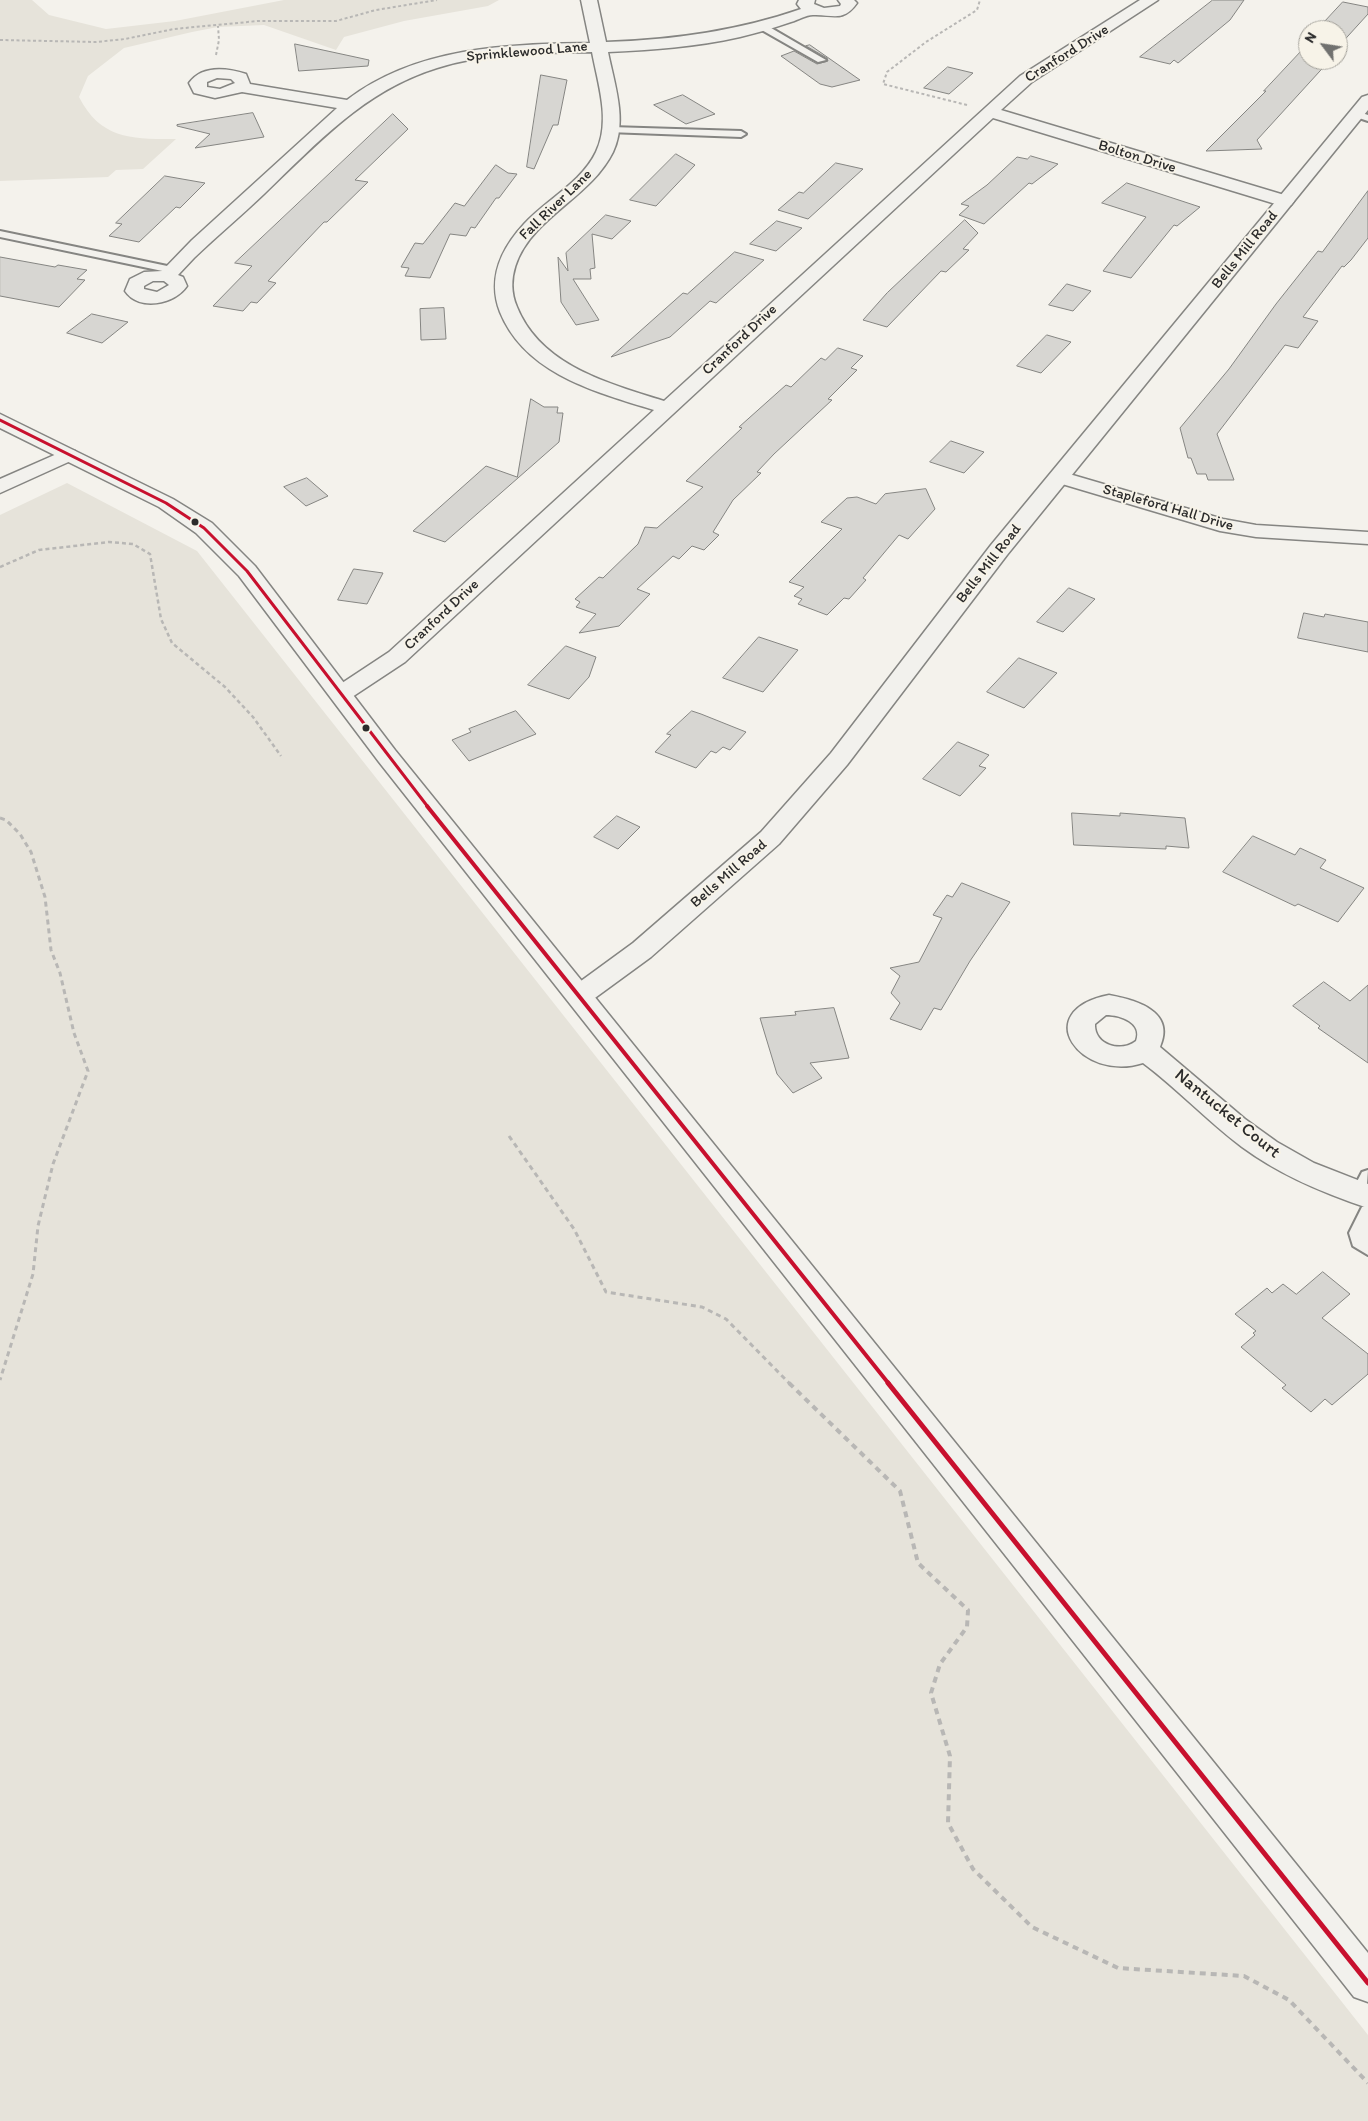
<!DOCTYPE html>
<style>
body{margin:0}
#map{position:relative;width:1368px;height:2121px;overflow:hidden;background:#f4f2ec;font-family:Itim,sans-serif}
canvas{display:block}
.north{position:absolute;left:1298px;top:20px;width:50px;height:50px;box-sizing:border-box;background:#f7f3e8;border:1px solid #a5a39c;border-radius:50%;rotate:301deg;font-size:14px;font-weight:700;line-height:20px;text-align:center;color:#2b2b2b}
.north::after{content:'';display:block;margin:auto;width:18px;height:22px;background:#71716f;clip-path:polygon(50% 0,100% 100%,50% 72%,0 100%)}
</style>
<div id="map">
<canvas width="1368" height="2121"></canvas>
<div class="north">N</div>
</div>
<script>
const ctx = document.querySelector('canvas').getContext('2d');
ctx.lineJoin = 'round';
function paint(path, color) {
  ctx.fillStyle = color;
  ctx.fill(path, 'evenodd');
}
function stroke(path, color, width, dash) {
  ctx.strokeStyle = color;
  ctx.lineWidth = width;
  ctx.lineCap = dash ? 'butt' : 'round';
  ctx.setLineDash(dash || []);
  ctx.stroke(path);
}
function drawText(font, color, halo, rows, align = 'center') {
  ctx.font = font + ' Itim,sans-serif';
  ctx.lineWidth = 4;
  ctx.setLineDash([]);
  ctx.textBaseline = 'middle';
  ctx.strokeStyle = halo;
  ctx.fillStyle = color;
  for (const [text, x, y, turn = 0] of rows) {
    ctx.save();
    ctx.translate(x, y);
    ctx.rotate((+turn || 0) * Math.PI / 180);
    ctx.textAlign = isNaN(turn) ? turn : align;
    if (halo) ctx.strokeText(text, 0, 0);
    ctx.fillText(text, 0, 0);
    ctx.restore();
  }
}
const green = new Path2D(`
 M0,0h32l17,15 57,14 69,-8 109,-21h215l-11,6 -84,15 -60,16 -8,13 -72,-25 -46,2 -26,5 -68,16 -36,28 -9,21c22,43 54,42 97,42l-33,30 -27,1 -8,7 -108,4z
 M67,483l130,68 1171,1484v86h-1368v-1606z`);
const building = new Path2D(`
 M1213,0h31l-14,20 -52,43 -4,-3 -4,4 -30,-7z
 M1343,2l25,5v7l-30,33v-17h-21z
 M295,44l74,16 -1,6 -69,5z
 M1308,44v16h22l-73,80 5,9 -56,2 60,-60h-2z
 M810,45l50,35 -28,7 -12,-3 -39,-28 13,-5 23,13 11,-3 -1,-3 -21,-12z
 M948,67l25,6 -24,21 -25,-6z
 M541,75l26,5 -9,45h-5l-19,44 -7,-2z
 M683,95l32,19 -29,10 -32,-19z
 M253,113l11,24 -69,11 15,-14 -33,-8v-1z
 M393,114l15,15 -53,51 13,2 -41,40h-3l-56,59 8,2 -19,20 -6,-1 -8,9 -30,-5 39,-40 -17,-3z
 M676,154l19,11 -39,41 -26,-6z
 M1031,156l27,8 -26,20 -3,-1 -45,41 -25,-9 10,-9 -8,-2 26,-19 30,-28 10,2z
 M836,163l27,6 -55,50 -30,-9 21,-18 4,1z
 M496,165l12,8 9,1 -18,24h-3l-21,30 -4,-1 -5,9 -16,-2 -20,44 -25,-2 4,-8 -8,-1 14,-24 8,1 32,-41 9,3z
 M165,176l40,7 -25,25 -4,-1 -37,35 -30,-6 13,-12 -6,-1z
 M1127,183l73,24 -23,19 -3,-1 -43,53 -28,-7 43,-54 -44,-14z
 M1368,191v47l-17,22 -7,7 -2,-1 -39,51 15,4 -20,27 -13,-3 -68,89 17,46h-26l-2,-6h-9l-6,-16h-3l-8,-30 49,-59 47,-65 42,-53 4,1z
 M606,215l25,6 -19,18 -20,-5 3,34 -5,1 1,10h-18l26,41 -23,5 -15,-23 -3,-45 10,14 -2,-18z
 M965,220l13,13 -15,16 6,1 -23,22 -5,-1 -54,56 -24,-7 24,-27z
 M777,221l25,7 -26,23 -26,-7z
 M735,252l29,8 -48,43 -6,-2 -40,36 -59,20 72,-64 4,1z
 M0,257l55,10 3,-2 29,5 -10,9 8,1 -26,27 -59,-11z
 M1067,284l24,7 -18,20 -24,-6z
 M444,308l2,31 -25,1 -1,-31z
 M92,314l36,8 -26,21 -35,-10z
 M1047,335l24,7 -30,31 -24,-7z
 M838,348l25,8 -12,12 6,2 -29,29 4,1 -58,54 -17,18 4,1 -28,27 -20,32 6,3 -15,15 -12,-4 -13,13 -6,-3 -36,33 13,5 -31,32 -40,7 17,-19 -20,-7 4,-5 -5,-3 24,-22 4,1 35,-34 7,-17 12,1 46,-41 -17,-6 56,-53 -3,-1 47,-42 5,2 30,-29 4,2z
 M531,399l13,8h14l-1,6h6l-4,29 -114,100 -32,-11 73,-65 31,11z
 M951,441l33,11 -20,21 -34,-11z
 M307,478l21,18 -22,10 -22,-19z
 M926,489l9,20 -27,30 -9,-4 -36,43 3,2 -17,19 -5,-1 -17,17 -29,-11 4,-5 -8,-3 10,-9 -15,-5 53,-53 -21,-7 26,-24 10,-1 19,7 9,-10z
 M354,569l29,4 -16,31 -29,-4z
 M1069,588l26,11 -32,33 -26,-10z
 M1304,613l20,4 1,-3 43,8v30l-70,-14z
 M759,637l39,13 -35,42 -40,-14z
 M566,646l30,11 -7,20 -20,22 -41,-14z
 M1019,658l38,15 -33,35 -37,-16z
 M516,711l20,23 -67,27 -17,-21 19,-8 -2,-3z
 M692,711l9,3 45,18 -16,18 -7,-3 -7,6 -5,-2 -15,17 -41,-16 16,-17 -4,-1z
 M958,742l31,13 -10,11 7,2 -26,28 -37,-17z
 M1072,813l48,3v-3l65,5 4,30 -23,-2v3l-92,-4z
 M617,816l23,11 -22,22 -24,-12z
 M1253,836l42,19 5,-7 26,12 -6,8 44,20 -26,34 -40,-18 -3,2 -72,-34z
 M962,883l48,19 -40,59 -29,49 -7,-2 -13,22 -31,-11 10,-16 -9,-10 9,-17 -10,-8 29,-6 23,-44 -9,-3 14,-20 5,2z
 M1324,982l26,19 18,-16v78l-50,-35 2,-2 -27,-20z
 M834,1008l15,50 -39,5 12,15 -29,15 -16,-19 -17,-56 36,-3 -1,-3z
 M1323,1272l27,22 -28,24 46,36v20l-36,31 -7,-6 -14,13 -29,-24 4,-3 -45,-38 14,-12 -2,-2 3,-2 -21,-17 32,-26 5,5 11,-9 13,10z`);
const pathFar3 = new Path2D(`
 M0,40l96,2 29,-3 49,-10 84,-8h78l40,-11 61,-10
 M216,55l3,-15 -1,-14
 M967,105l-84,-21 4,-12 39,-30 51,-32 3,-10`);
const pathFar2 = new Path2D(`
 M0,567l39,-17 70,-8 24,2 17,10 11,65 11,24 53,44 28,30 28,39`);
const pathFar1 = new Path2D(`
 M0,818l6,2 14,14 11,18 14,45 6,53 9,23 14,60 14,38 -35,93 -15,62 -5,48 -33,106
 M509,1136l65,93 32,63 96,15 24,12 64,65`);
const path = new Path2D(`
 M789,1383l111,108 18,72 50,47 -1,17 -27,37 -9,29 19,63 -2,67 25,46 59,58 86,41 126,8 45,24 79,83`);
const lane = new Path2D(`
 M760,25h6l60,35 -8,2 -58,-33z
 M1356,111l12,4v6l-15,-5 -2,-2z
 M611,127l130,4 5,3 -5,3 -133,-5 -2,-2z
 M0,231l172,36 5,3 -5,3 -172,-36z
 M1368,1170l-2,28 -6,2 -6,-2 -3,-5 11,-21z
 M1368,1205v50l-15,-9 -4,-13 13,-26z`);
const street = new Path2D(`
 M581,0h16l9,42c67,-2 131,-11 195,-33l-4,-5 2,-4h16l-1,4 10,4 16,-2 1,-2 -3,-4h16l3,3c-14,20 -25,11 -44,12 -7,0 -15,5 -22,7 -17,6 -34,11 -51,15 -44,10 -88,13 -132,15 6,31 20,69 5,100 -17,34 -51,52 -76,79 -19,20 -32,48 -20,76 24,59 91,76 147,94l356,-325 120,-76h18l-126,82 -31,28 290,87 3,4 -3,4h-12l-286,-87 -588,544 -56,37 -8,2 -8,-2 -4,-5 4,-5 56,-37 265,-242c-58,-18 -129,-36 -154,-98 -13,-34 1,-63 24,-88 23,-25 57,-41 72,-72 15,-31 2,-68 -4,-100 -51,1 -105,0 -155,16 -72,22 -120,75 -173,126 -23,22 -47,42 -70,64l-16,17 5,2 4,9c-12,18 -48,26 -62,5l5,-12 14,-7 18,-1 30,-31 145,-132 -95,-16 -27,6 -21,-5 -5,-10c13,-18 38,-15 57,-9l4,10 97,16c69,-53 160,-56 243,-57zM217,78l14,1 4,4 -15,6 -13,-2v-5zM153,281h11l5,4 -12,7 -13,-3v-3z
 M68,449l7,2 3,4 -3,4 -75,34v-14z
 M1059,471l164,48 33,6 112,7v12l-112,-7 -36,-6 -168,-50 -3,-4 3,-4z
 M1109,995c27,5 67,16 51,52l85,72 32,23 37,21 54,21v24c-45,-15 -88,-33 -126,-61 -35,-26 -64,-58 -99,-84 -62,20 -115,-52 -34,-68zM1106,1015c15,0 37,8 30,26 -15,12 -42,4 -41,-17z`);
const secondary = new Path2D(`
 M1368,95v15l-361,445 -160,210 -68,79 -128,113 -63,46 -9,3 -9,-3 -4,-7 4,-7 63,-46 128,-111 70,-79 160,-208 371,-448z`);
const primary = new Path2D(`
 M0,414l173,85 39,24 43,43 140,184 973,1203v49l-14,-5 -975,-1235 -140,-186 -43,-43 -37,-26 -159,-79z`);
const bus1Far2 = new Path2D(`
 M0,420l166,83 38,25 43,43 181,236`);
const bus1Far1 = new Path2D(`
 M427,806l462,578`);
const bus1 = new Path2D(`
 M888,1383l480,600`);
const markers = [
 [195,522,4.5,"#2b2b2b"],
 [366,728,4.5,"#2b2b2b"]
];
const farStreetnames = [
 ["Sprinklewood Lane",527,52,-5],
 ["Cranford Drive",1067,54,-32],
 ["Bolton Drive",1137,157,17],
 ["Fall River Lane",556,205,-44],
 ["Bells Mill Road",1245,250,-51],
 ["Cranford Drive",740,340,-43],
 ["Stapleford Hall Drive",1168,508,16],
 ["Bells Mill Road",989,564,-52],
 ["Cranford Drive",442,615,-43],
 ["Bells Mill Road",729,874,-41]
];
const streetNames = [
 ["Nantucket Court",1227,1114,39]
];
paint(green, '#e6e3da');
paint(building, '#d7d6d2');
stroke(building, '#858582', 1);
stroke(lane, '#858582', 4);
stroke(street, '#858582', 3);
stroke(secondary, '#858582', 3);
stroke(primary, '#858582', 3);
stroke(pathFar3, '#b8b7b5', 2, [3, 2.5]);
stroke(pathFar2, '#b8b7b5', 2.5, [4, 3]);
stroke(pathFar1, '#b8b7b5', 3, [5, 4]);
stroke(path, '#b8b7b5', 4, [6, 5]);
paint(lane, '#f2f1ed');
paint(street, '#f2f1ed');
paint(secondary, '#f2f1ed');
paint(primary, '#f2f1ed');
stroke(bus1Far2, '#c8102e', 3);
stroke(bus1Far1, '#c8102e', 4);
stroke(bus1, '#c8102e', 5);
for (const [x, y, r, color] of markers) {
  const dot = new Path2D();
  dot.arc(x, y, r, 0, 2 * Math.PI);
  ctx.fillStyle = color;
  ctx.fill(dot);
  stroke(dot, '#f7f3e8', 2);
}
drawText('15px', '#2b2b2b', '#f7f3e8', farStreetnames);
drawText('18px', '#2b2b2b', '#f7f3e8', streetNames);
</script>
